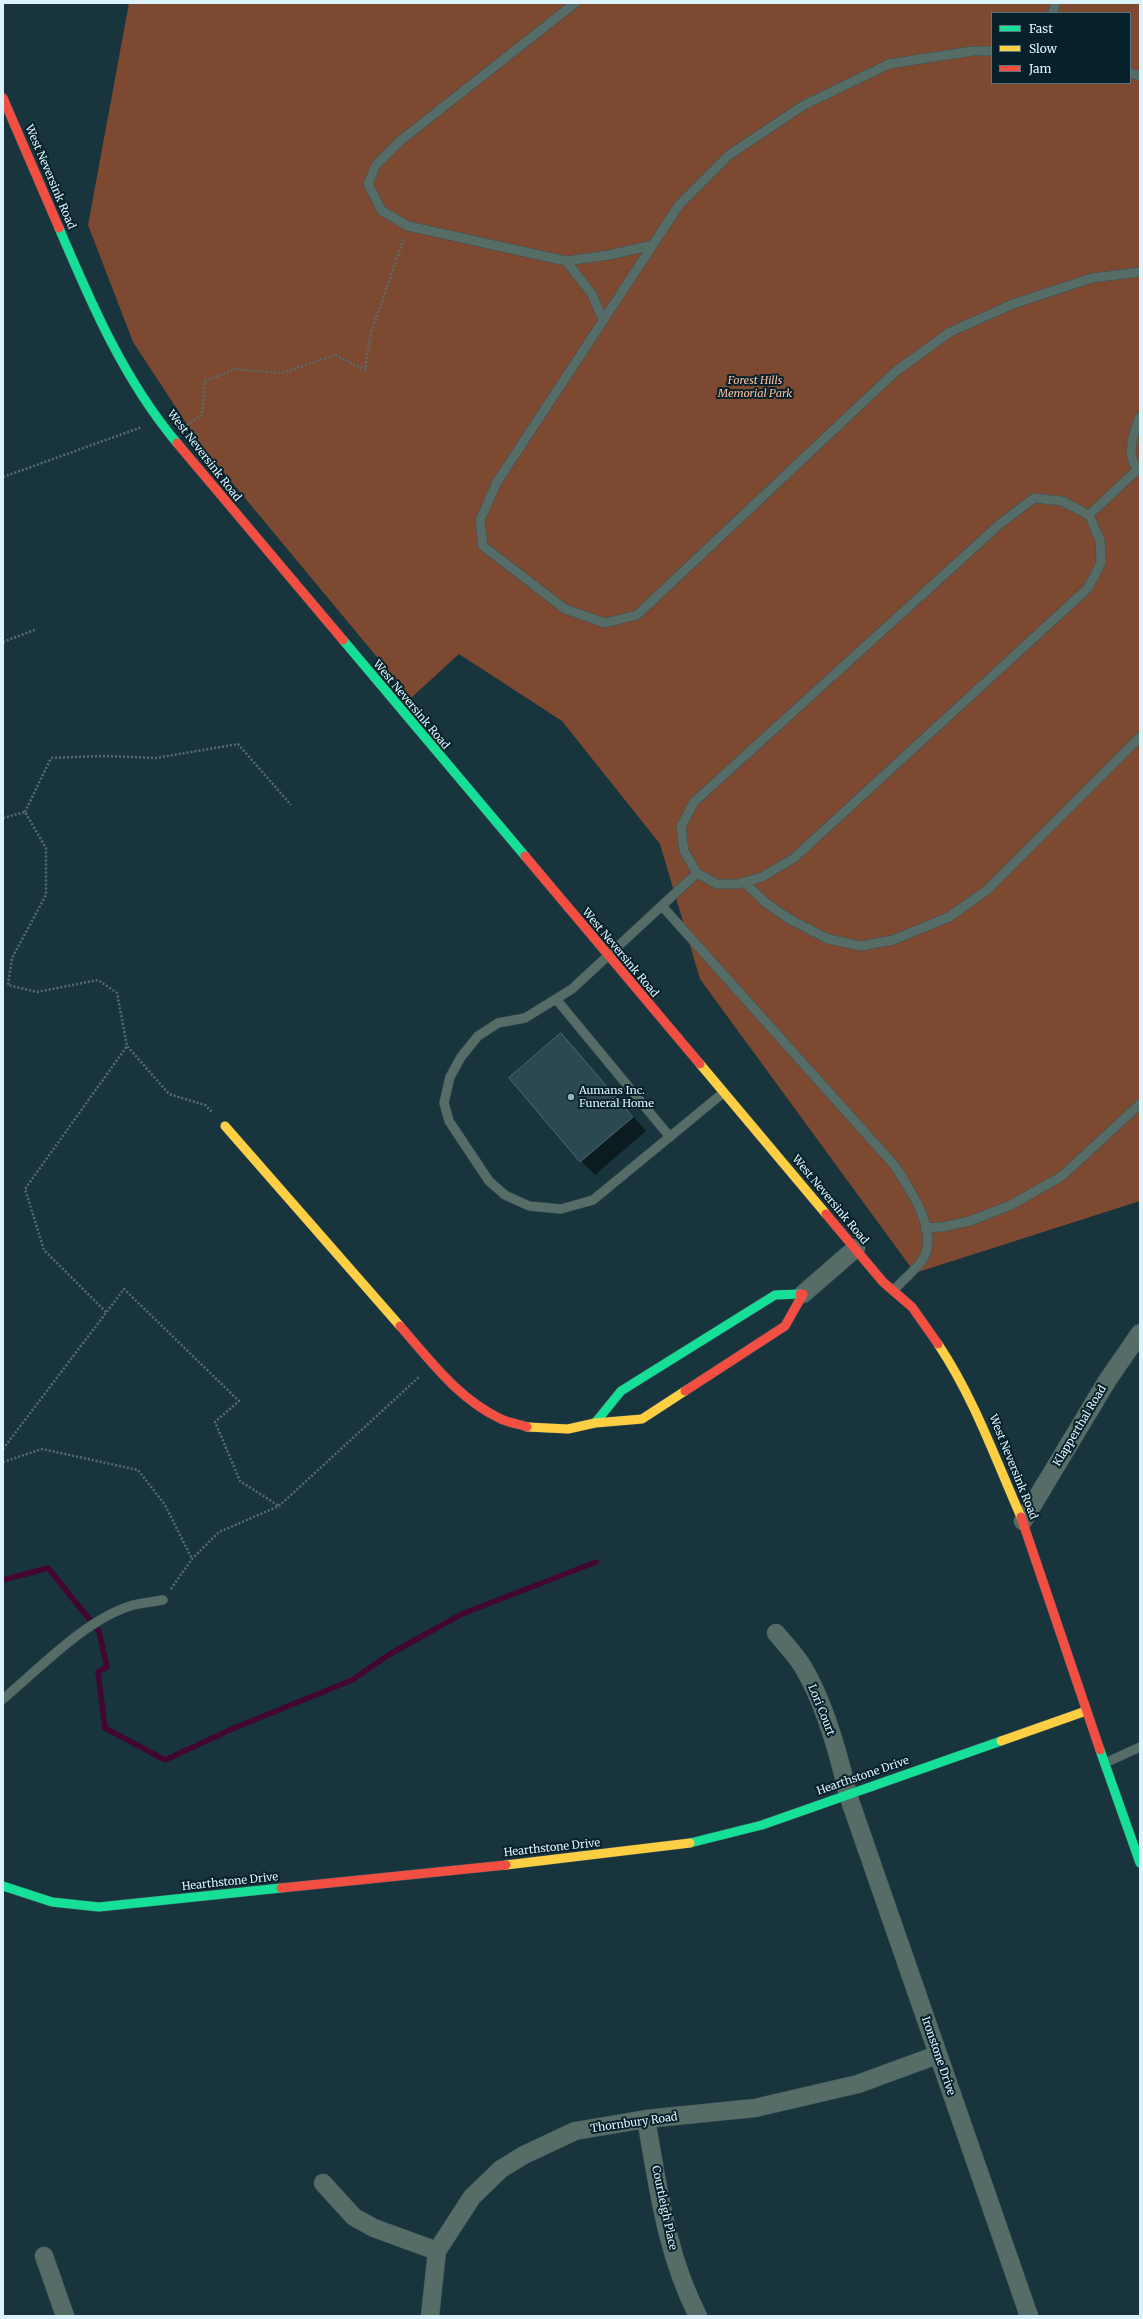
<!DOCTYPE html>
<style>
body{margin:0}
#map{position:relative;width:1143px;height:2319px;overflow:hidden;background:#18343d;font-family:Merriweather,serif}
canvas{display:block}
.frame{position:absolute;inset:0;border:4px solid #dbf3fd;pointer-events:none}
.legend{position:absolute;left:991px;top:12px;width:140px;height:72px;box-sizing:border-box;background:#07212a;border:1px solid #5c757e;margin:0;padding:5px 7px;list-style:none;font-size:12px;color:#dbf3fd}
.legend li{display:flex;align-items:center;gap:8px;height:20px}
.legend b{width:20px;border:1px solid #5c757e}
</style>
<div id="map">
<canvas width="1143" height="2319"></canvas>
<div class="frame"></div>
<ul class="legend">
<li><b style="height:5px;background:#16e098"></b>Fast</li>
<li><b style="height:5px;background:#ffcf43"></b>Slow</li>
<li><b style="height:5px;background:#f24e42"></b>Jam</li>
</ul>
</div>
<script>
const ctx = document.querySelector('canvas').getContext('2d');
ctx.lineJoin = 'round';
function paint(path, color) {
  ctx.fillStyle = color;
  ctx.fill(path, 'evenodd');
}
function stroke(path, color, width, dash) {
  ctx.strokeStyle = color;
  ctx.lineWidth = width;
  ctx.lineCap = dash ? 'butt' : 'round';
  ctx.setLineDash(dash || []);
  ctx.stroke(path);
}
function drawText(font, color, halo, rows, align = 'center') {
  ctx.font = font + ' Merriweather,serif';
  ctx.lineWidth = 4;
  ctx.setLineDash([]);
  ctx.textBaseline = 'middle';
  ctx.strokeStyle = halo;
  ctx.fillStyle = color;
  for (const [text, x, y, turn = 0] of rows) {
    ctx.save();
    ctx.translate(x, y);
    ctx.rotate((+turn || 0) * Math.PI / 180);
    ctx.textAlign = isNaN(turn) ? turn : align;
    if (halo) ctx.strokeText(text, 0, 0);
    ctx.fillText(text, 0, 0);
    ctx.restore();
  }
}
const green = new Path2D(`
 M129,3h1011v1198l-225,72 -215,-294 -40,-135 -98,-123 -103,-67 -48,44 -211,-254 -67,-102 -45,-117zM992,13h138v70h-138z`);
const shadow = new Path2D(`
 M561,1034l85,97 -51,44 -14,-14z`);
const stream = new Path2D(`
 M3,1580l45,-12 51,63 8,36 -9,5 7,56 60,32 67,-31 120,-49 38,-26 72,-40 134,-52`);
const building = new Path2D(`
 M561,1033l72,84 -53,45 -71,-84z`);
const path = new Path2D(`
 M187,425l15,-10 3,-34 30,-12 47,4 53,-18 30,15 6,-37 33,-95
 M3,477l139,-50
 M3,642l34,-13
 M25,812l26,-54 53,-2 52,2 82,-14 53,61
 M3,818l22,-6 21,36v47l-34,63 -4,27 29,7 61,-12 19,13 10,53 42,48 36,11 7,7
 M106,1312l-62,-62 -19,-61 102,-143
 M3,1449l121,-160 115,112 -24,21 25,59 39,25
 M3,1462l39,-13 96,21 27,35 27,54
 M171,1589l21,-30 27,-27 60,-26 140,-129`);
const lane = new Path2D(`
 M575,3l-175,138 -24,24 -8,19 14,27 26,15 158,35 43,-6 44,-10
 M1053,13l2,-10
 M992,51h-20l-83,13 -85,41 -75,50 -50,50 -182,277 -17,38 3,26 82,63 40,14 32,-8 258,-243 55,-40 63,-28 79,-26 48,-6
 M1130,73l10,3
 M566,261l26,33 11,26
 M1140,417c-6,14 -16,42 0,53
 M1034,498l28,3 27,14 11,25 1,23 -13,25 -294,270 -32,19 -24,7h-21l-20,-11 -13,-22 -3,-24 13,-25 307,-279z
 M1089,515l49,-46
 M697,873l-125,116 -47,29 -27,5 -20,13 -17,21 -11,20 -6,26 5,18 40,60 16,14 24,11 32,3 32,-9 130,-107
 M744,882l22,21 25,17 37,19 33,7 32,-6 56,-23 38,-27 153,-153
 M662,906l233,260c14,23 47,68 26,96 -8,10 -19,19 -28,29
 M556,999l114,138
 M925,1228l17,-1 28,-6 41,-16 51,-29 78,-72
 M3,1699c37,-31 81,-78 127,-93 10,-3 22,-4 33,-6
 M1105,1763l35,-16`);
const street = new Path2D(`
 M803,1294l53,-46
 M1023,1521l84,-140 33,-48
 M776,1633c9,11 20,22 27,34 21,35 36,88 45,128l181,521
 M646,2119c12,67 20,135 52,197
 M323,2183l31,34 20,11 63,23
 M44,2256l21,60
 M430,2316l7,-65 35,-54 29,-28 23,-14 51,-24 71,-12 109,-11 103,-24 79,-29`);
const fast = new Path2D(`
 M59,228c32,75 65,152 118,215
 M343,640l182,216
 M595,1423l26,-32 154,-96 25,-1
 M1100,1750l40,113
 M690,1843l72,-18 239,-84
 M3,1886l49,16 47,5 182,-19`);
const slow = new Path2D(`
 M700,1064l126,150
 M225,1126l175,200
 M938,1344c36,54 57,114 83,173
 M527,1427l41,2 27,-6 47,-4 43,-28
 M1001,1741l85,-30
 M506,1865l184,-22`);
const jam = new Path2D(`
 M3,98l56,130
 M177,443l166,197
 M525,856l175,208
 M826,1214l57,68 29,25 26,37
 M400,1326c30,34 58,73 101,93 8,4 18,5 26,8
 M685,1391l100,-65 18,-32h-3
 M1021,1517l79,233
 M281,1888l225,-23`);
const markers = [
 [571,1097,4,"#97b0ba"]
];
const streetNames = [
 ["West Neversink Road",50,177,67],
 ["West Neversink Road",204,456,52],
 ["West Neversink Road",411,705,50],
 ["West Neversink Road",620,953,50],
 ["West Neversink Road",830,1200,50],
 ["Klapperthal Road",1080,1426,-59],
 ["West Neversink Road",1013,1467,68],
 ["Lori Court",821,1710,68],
 ["Hearthstone Drive",863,1776,-19],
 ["Hearthstone Drive",552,1848,-6],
 ["Hearthstone Drive",230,1882,-6],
 ["Ironstone Drive",938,2056,71],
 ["Thornbury Road",634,2123,-8],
 ["Courtleigh Place",664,2208,78]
];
const parkNames = [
 ["Forest Hills",755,381],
 ["Memorial Park",755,394]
];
const poiNames = [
 ["Aumans Inc.",579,1091],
 ["Funeral Home",579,1104]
];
paint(green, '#7d4930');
paint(shadow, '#0007');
stroke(stream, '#430532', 5.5);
paint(building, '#2b4953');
stroke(building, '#506871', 1);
stroke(lane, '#3b5158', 10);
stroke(street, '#3b5158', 19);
stroke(fast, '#3b5158', 10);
stroke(slow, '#3b5158', 10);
stroke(jam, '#3b5158', 10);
stroke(path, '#576c6c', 2.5, [2, 2]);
stroke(lane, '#556d66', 9);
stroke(street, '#556d66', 18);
stroke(fast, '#16e098', 9);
stroke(slow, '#ffcf43', 9);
stroke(jam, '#f24e42', 9);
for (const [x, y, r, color] of markers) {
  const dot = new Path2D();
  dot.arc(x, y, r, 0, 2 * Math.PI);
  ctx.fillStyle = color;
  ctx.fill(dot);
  stroke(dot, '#07212a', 1.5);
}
drawText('11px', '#dbf3fd', '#07212a', streetNames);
drawText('italic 11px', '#ffbda0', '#07212a', parkNames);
drawText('11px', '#dbf3fd', '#07212a', poiNames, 'left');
</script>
